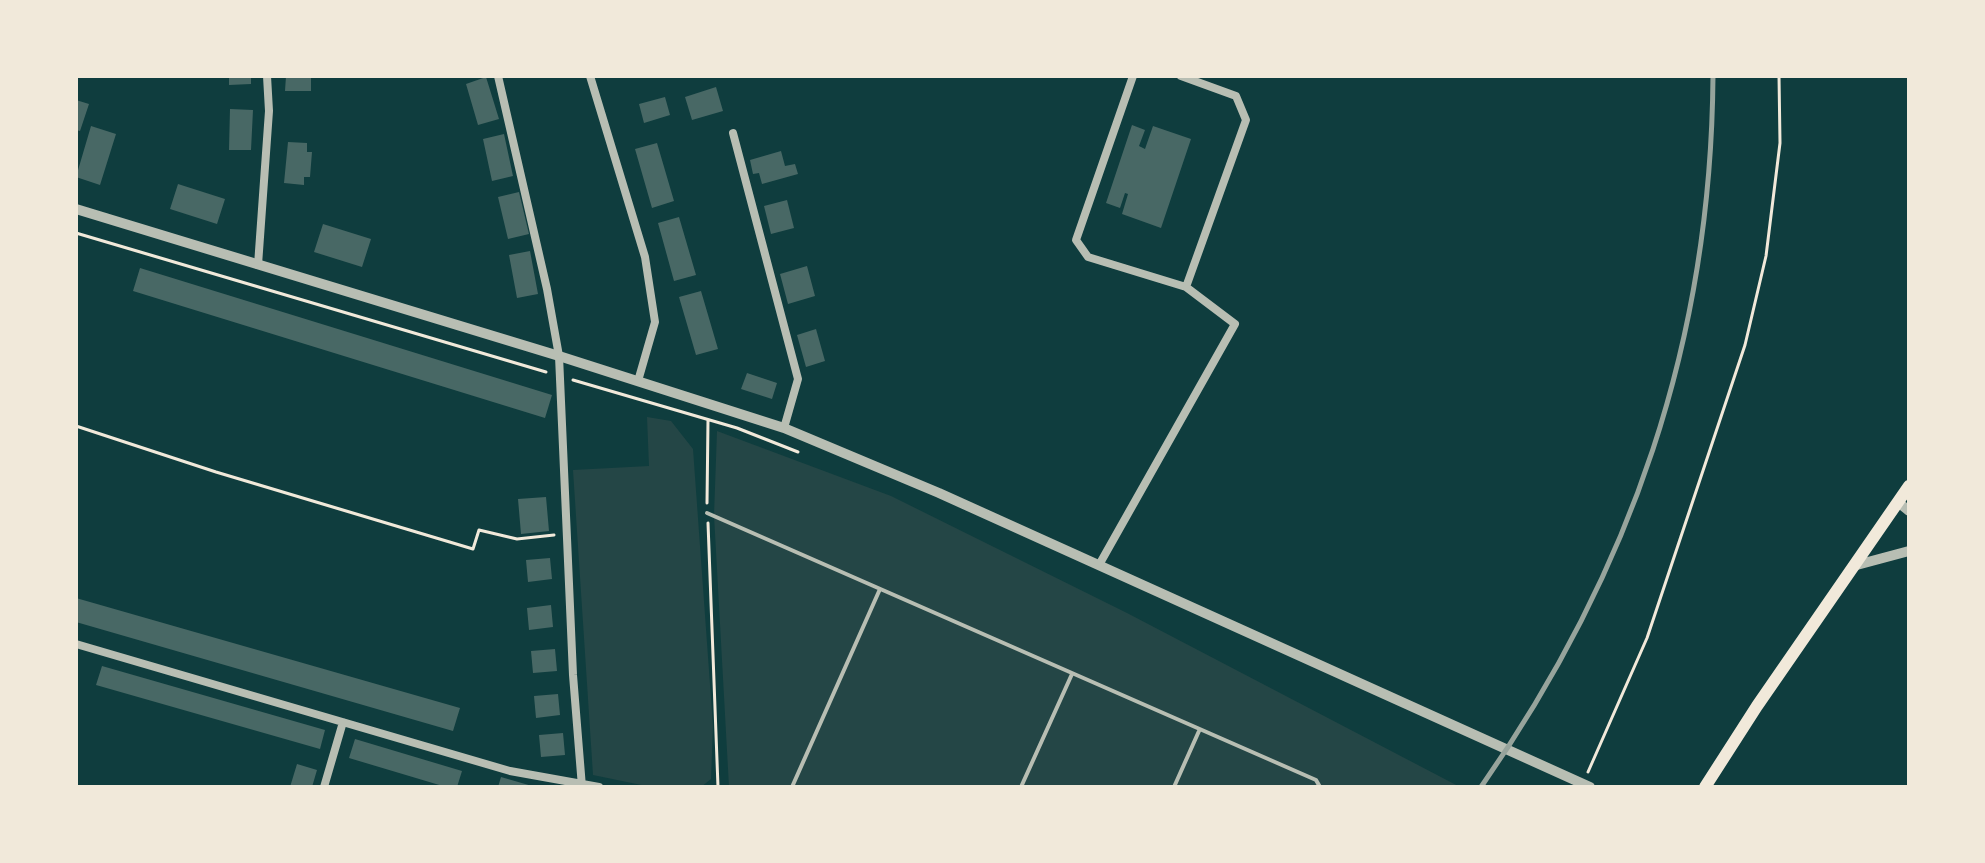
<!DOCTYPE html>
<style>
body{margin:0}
#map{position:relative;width:1985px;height:863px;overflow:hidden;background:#0f3d3e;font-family:Ubuntu,sans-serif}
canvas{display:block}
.frame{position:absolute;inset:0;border:78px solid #f1e9da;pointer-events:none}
</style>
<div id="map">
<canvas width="1985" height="863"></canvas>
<div class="frame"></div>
</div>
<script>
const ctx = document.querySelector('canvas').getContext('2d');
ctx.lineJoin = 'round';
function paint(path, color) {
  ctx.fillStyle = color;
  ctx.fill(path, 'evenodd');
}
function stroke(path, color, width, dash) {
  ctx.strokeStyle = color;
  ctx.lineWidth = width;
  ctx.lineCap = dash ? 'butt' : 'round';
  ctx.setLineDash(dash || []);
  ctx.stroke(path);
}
const green = new Path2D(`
 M647,417l24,4 22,28 20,277 -2,53 -10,8h-50l-58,-12 -20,-305 76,-4z
 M717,431l174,65 236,117 333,174h-731l-15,-272z`);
const building = new Path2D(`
 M229,76h22v8l-22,1z
 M286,76h25v15h-26z
 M486,77l13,42 -21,6 -12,-41z
 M716,87l7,24 -31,9 -7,-23z
 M665,97l5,18 -26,8 -5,-19z
 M76,100l13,4 -9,27 -4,-1z
 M230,109l23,1 -2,40h-22z
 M1132,125l13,5 -6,16 6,3 8,-23 38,13 -30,89 -39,-14 6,-20 -3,-1 -5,15 -14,-5z
 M91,126l25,8 -16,51 -24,-8z
 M504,134l9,42 -21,5 -9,-42z
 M288,142l19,1v9h5l-2,25h-6v8l-20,-2z
 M657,143l17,58 -22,7 -17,-59z
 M781,151l4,15 10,-2 3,10 -36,10 -3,-11 -6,1 -3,-14z
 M178,184l47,15 -8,25 -47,-15z
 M519,192l10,42 -21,5 -10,-42z
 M787,200l7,28 -23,6 -7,-28z
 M679,217l17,58 -22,6 -16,-58z
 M323,224l48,15 -9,28 -48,-15z
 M530,251l8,43 -21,4 -8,-43z
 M807,266l8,30 -27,8 -8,-30z
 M140,268l412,127 -7,23 -412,-127z
 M701,291l17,58 -22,6 -17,-58z
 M816,329l9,32 -19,6 -9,-32z
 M747,373l30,10 -5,16 -31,-10z
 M546,497l3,34 -28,3 -3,-35z
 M550,558l2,21 -24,3 -2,-22z
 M76,598l384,110 -7,23 -377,-109z
 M551,605l2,22 -24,3 -2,-22z
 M555,649l2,22 -24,2 -2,-22z
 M102,666l223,64 -5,19 -224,-64z
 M558,694l2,21 -24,3 -2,-22z
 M563,733l2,22 -24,2 -2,-22z
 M355,739l107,32 -5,16h-11l-97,-29z
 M297,764l20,6 -5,17h-22z
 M501,777l31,9v1h-34z`);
const path = new Path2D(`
 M76,233l470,139
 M573,380l164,48 61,24
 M76,426l140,46 257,77 6,-19 38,9 37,-4
 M707,503l1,-83
 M708,523l10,264
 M1588,772l59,-134 98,-293 21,-89 14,-113 -1,-67`);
const service = new Path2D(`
 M707,513l609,267 4,7
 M792,787l88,-198
 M1021,787l51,-113
 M1174,787l25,-56`);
const minor = new Path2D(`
 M498,76l49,213 12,67 14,319 9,112
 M590,76l55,181 10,65 -17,59
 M1181,76l55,20 10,24 -60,167
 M733,133l65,246 -14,49
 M258,265l11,-154 -2,-35
 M1099,565l136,-241 -49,-37 -98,-30 -12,-17 57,-164
 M76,644l434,127 89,16
 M324,787l19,-65`);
const tertiary = new Path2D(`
 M76,209l483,147 225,72 155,65 651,294
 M1898,502l11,9
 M1853,566l56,-15`);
const primary = new Path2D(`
 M1705,787l52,-81 152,-220`);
const rail = new Path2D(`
 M1481,787c151,-216 230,-447 232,-711`);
paint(green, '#244646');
paint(building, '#486865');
stroke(path, '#f1e9da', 3);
stroke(service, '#b8beb3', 4);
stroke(minor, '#b8beb3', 8);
stroke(tertiary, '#b8beb3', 10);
stroke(primary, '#f1e9da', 12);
stroke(rail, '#97a49c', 5);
</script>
